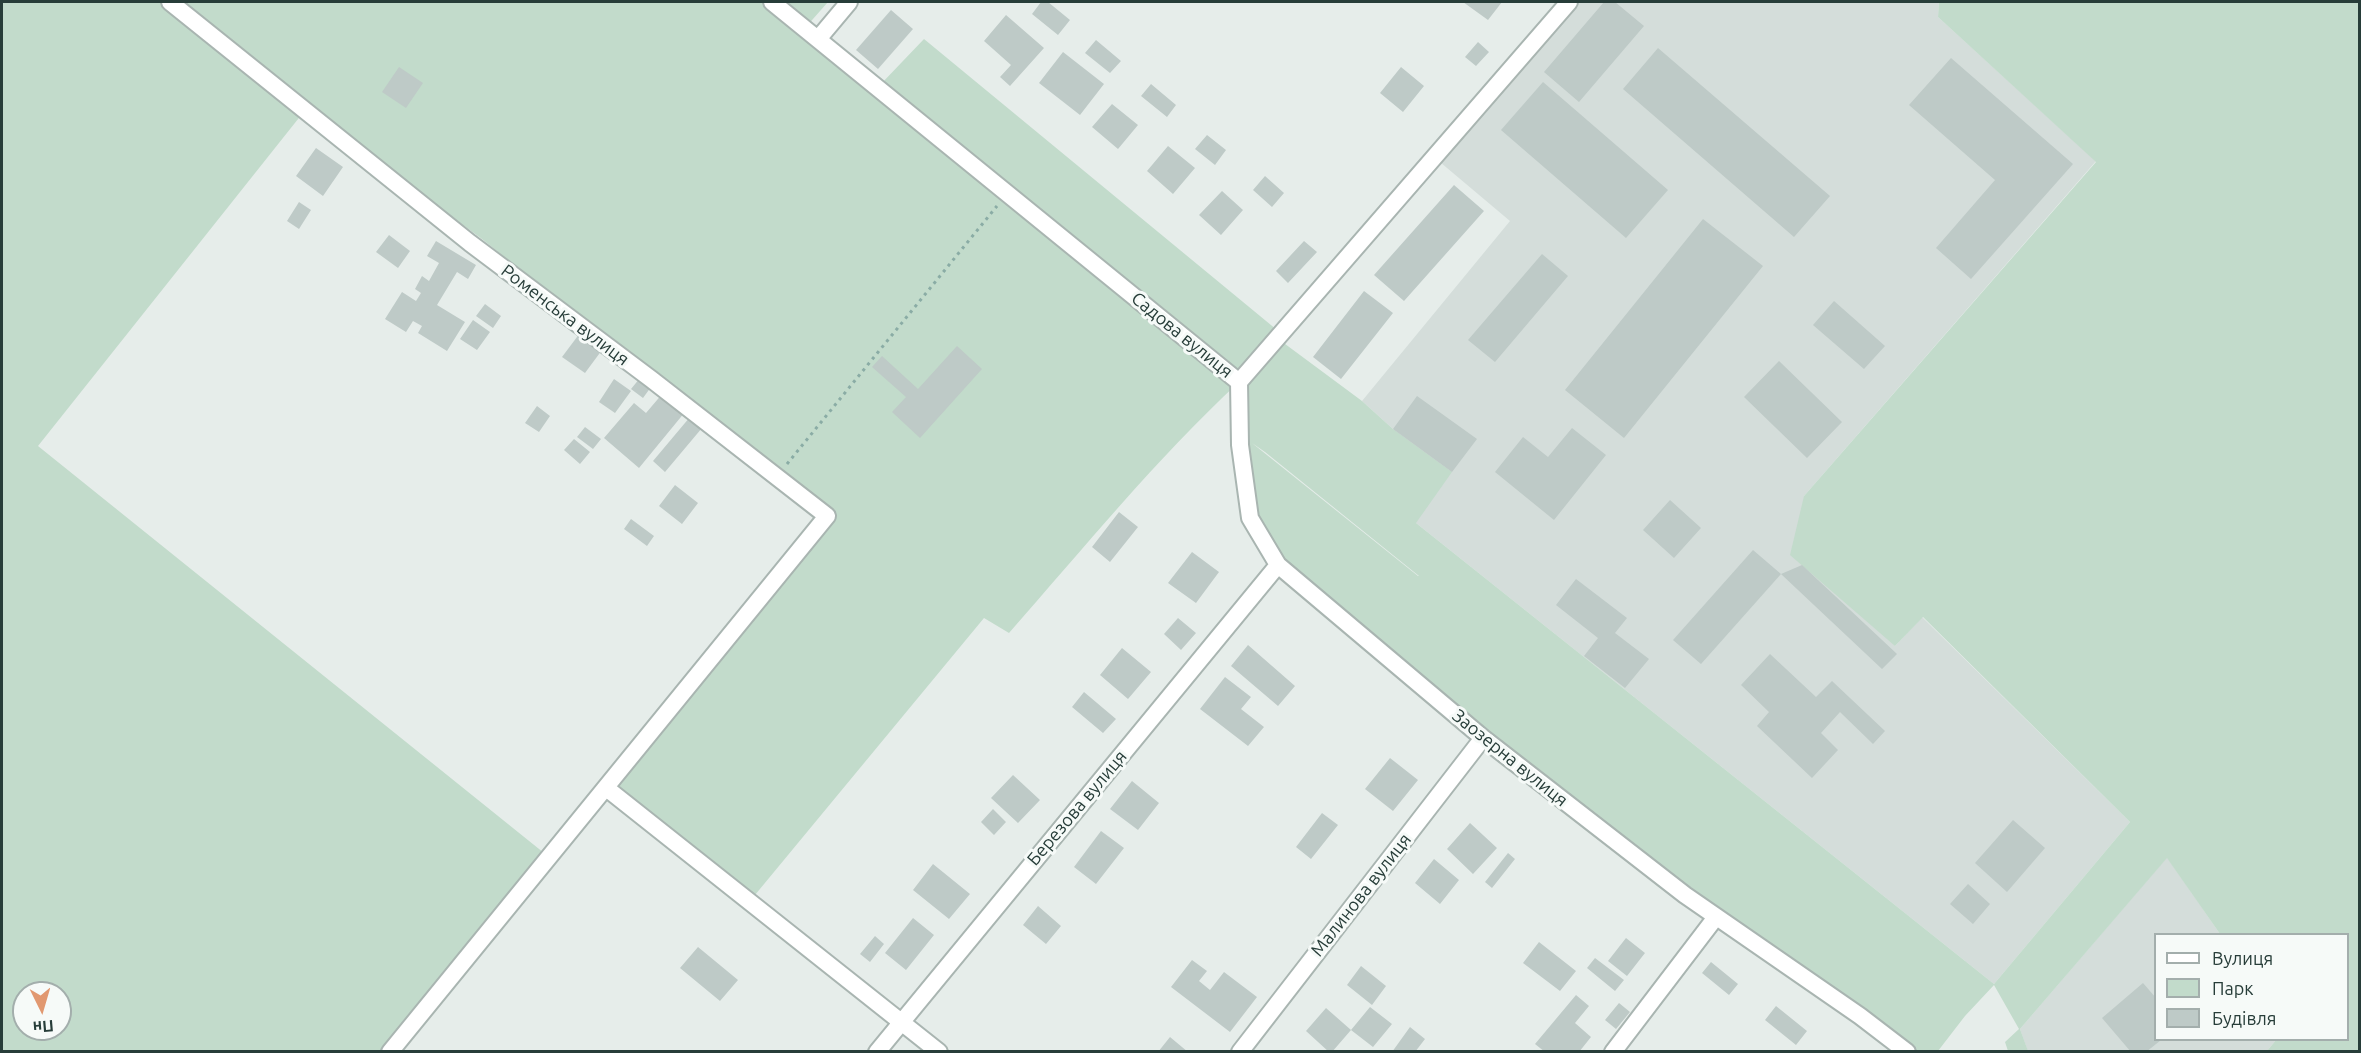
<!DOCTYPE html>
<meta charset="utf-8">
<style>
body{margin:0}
#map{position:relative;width:2361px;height:1053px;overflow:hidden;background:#e6edea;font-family:Ubuntu,sans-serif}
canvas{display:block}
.frame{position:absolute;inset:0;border:3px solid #273d39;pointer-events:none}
.legend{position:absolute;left:2154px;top:933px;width:195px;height:108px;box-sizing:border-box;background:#f6faf8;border:2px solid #a3aeac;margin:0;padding:8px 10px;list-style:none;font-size:18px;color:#273d39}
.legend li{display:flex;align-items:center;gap:12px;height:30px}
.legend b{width:30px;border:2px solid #a3aeac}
.north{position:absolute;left:12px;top:981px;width:60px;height:60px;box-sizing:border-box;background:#f6faf8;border:2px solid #a3aeac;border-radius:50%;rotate:175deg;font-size:16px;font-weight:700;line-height:24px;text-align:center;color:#273d39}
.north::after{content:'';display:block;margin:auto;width:21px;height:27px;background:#e19870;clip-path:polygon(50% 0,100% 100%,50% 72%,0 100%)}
</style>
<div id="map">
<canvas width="2361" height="1053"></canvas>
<div class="frame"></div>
<ul class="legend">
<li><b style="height:8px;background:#fff"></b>Вулиця</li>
<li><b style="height:16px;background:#c2dbcb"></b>Парк</li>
<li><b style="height:16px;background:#becac7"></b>Будівля</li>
</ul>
<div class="north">Пн</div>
</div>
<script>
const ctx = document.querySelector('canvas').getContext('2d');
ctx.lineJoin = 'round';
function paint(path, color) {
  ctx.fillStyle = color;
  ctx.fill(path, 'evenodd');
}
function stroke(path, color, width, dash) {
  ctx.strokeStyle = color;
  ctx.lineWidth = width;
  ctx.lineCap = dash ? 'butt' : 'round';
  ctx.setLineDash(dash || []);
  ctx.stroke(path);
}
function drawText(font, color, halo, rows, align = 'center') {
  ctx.font = font + ' Ubuntu,sans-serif';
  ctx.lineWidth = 6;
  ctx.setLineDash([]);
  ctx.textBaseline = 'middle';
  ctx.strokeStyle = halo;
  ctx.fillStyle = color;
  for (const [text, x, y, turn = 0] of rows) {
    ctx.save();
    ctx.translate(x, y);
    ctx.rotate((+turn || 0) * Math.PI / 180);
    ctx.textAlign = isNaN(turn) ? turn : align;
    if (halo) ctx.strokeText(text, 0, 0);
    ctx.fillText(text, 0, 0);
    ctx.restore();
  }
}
const built = new Path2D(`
 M1569,2h370l-1,15 158,144 -292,335 91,150 27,-29 208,205 -136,162 -578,-461 -23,-94 -31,-28 148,-180 -76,-64z
 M2167,857l53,77h-64v106h120l-9,11 -239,1 -8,-23z`);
const green = new Path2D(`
 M2,2h826l-23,26 75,57 44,-46 353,291v8l85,63 31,28 59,43 -36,51 578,461 136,-162 -207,-205 -28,29 -105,-91 14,-59 292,-334 -158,-145 1,-15h420v1049h-92l9,-11h72v-106h-128l-53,-76 -147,171 8,22h-20l-3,-9 14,-13 -25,-44 -29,31 -27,35h-31l-191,-134 -438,-352 -28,-47 -11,-136c-83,77 -155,166 -230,251l-25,-15 -234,283 -140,-110 217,-275 -345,-277 -176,-130 -268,337 511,411 -162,194 -385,1zM1252,443l13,9 154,124h-1zM24,993h36v36h-36z`);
const building = new Path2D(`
 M1041,2h7l22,18 -12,15 -26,-21z
 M1463,2h39l-14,18z
 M1604,2h11l29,24 -65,76 -35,-30z
 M891,10l22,19 -35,40 -22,-19z
 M1006,15l38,33 -34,38 -10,-9 11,-12 -27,-24z
 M1096,40l25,21 -11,12 -25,-20z
 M1478,42l11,10 -13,14 -11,-9z
 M1658,48l172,148 -36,41 -171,-148z
 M1063,52l41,32 -24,31 -41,-32z
 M1951,58l122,106 -102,115 -35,-31 59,-68 -86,-75z
 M399,67l24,16 -17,25 -24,-16z
 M1401,67l23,19 -21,26 -23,-19z
 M1543,82l125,108 -42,48 -125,-108z
 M1151,84l25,21 -9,12 -26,-21z
 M1112,104l26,21 -20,24 -26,-22z
 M1207,135l19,15 -11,15 -20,-16z
 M1168,146l27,22 -22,26 -26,-23z
 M316,148l27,19 -20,29 -27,-20z
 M1265,176l19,17 -12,14 -19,-17z
 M1454,185l30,26 -80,90 -30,-26z
 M1222,191l21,19 -22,25 -22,-20z
 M299,202l12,8 -12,19 -12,-8z
 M1703,219l60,47 -139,172 -59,-48z
 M389,235l21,16 -12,17 -22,-16z
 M436,241l40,24 -8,14 -11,-7 -20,33 28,17 -18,29 -29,-18 4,-7 -9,-5 -7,11 -21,-13 17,-27 14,9 5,-8 -6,-4 7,-13 7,5 10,-18 -12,-7z
 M1304,241l13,11 -29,31 -12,-12z
 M1542,254l26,22 -73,86 -27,-22z
 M1364,291l29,22 -52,66 -28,-22z
 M1834,301l51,45 -21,23 -51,-44z
 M485,304l16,12 -8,12 -17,-12z
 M473,320l17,12 -13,18 -17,-11z
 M580,333l22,17 -17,23 -23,-16z
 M957,346l25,23 -62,69 -28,-26 14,-15 -34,-30 10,-11 36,33z
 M1779,361l63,61 -35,36 -63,-61z
 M640,378l11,9 -8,11 -12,-9z
 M614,379l17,12 -16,22 -16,-11z
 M663,393l22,19 -46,56 -35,-30 30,-35 12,10z
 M1417,396l60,43 -25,33 -59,-43z
 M537,406l13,10 -11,16 -14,-9z
 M690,417l12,11 -37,44 -12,-11z
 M585,427l16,12 -8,10 -16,-12z
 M1572,428l34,27 -52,65 -59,-48 28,-35 25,20z
 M574,439l16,13 -10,12 -16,-14z
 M675,485l23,18 -16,21 -23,-18z
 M1670,500l31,28 -27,30 -31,-28z
 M1119,512l19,15 -28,35 -18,-15z
 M631,519l23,17 -7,10 -23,-17z
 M1753,550l28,24 -80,90 -28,-24z
 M1192,552l27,20 -23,31 -28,-20z
 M1802,565l95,89 -15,15 -101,-95z
 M1576,579l51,39 -12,15 34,26 -24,29 -41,-32 14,-18 -42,-33z
 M1178,618l18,15 -15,17 -17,-16z
 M1248,645l47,41 -17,20 -47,-40z
 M1122,648l29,24 -23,27 -28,-24z
 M1770,654l46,43 16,-16 53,50 -12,13 -33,-32 -19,21 17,17 -26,28 -55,-52 12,-14 -28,-27z
 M1225,677l26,20 -10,12 23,18 -16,19 -48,-37z
 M1084,692l32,27 -13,14 -31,-26z
 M1390,758l28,22 -25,31 -28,-22z
 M1013,775l27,25 -22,23 -27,-25z
 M1132,781l27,22 -21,27 -28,-21z
 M993,809l13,13 -12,13 -13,-13z
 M1322,813l16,12 -27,34 -15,-12z
 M2013,820l32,28 -38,44 -32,-29z
 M1470,823l27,25 -24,26 -26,-25z
 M1101,831l23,17 -28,36 -22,-17z
 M1508,853l7,6 -23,29 -7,-6z
 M1434,859l25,21 -19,24 -25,-21z
 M933,864l37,30 -21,25 -36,-29z
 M1968,884l22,20 -17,20 -23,-20z
 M1038,906l23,20 -15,18 -23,-19z
 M913,918l21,17 -28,35 -21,-17z
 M875,936l9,8 -14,18 -10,-8z
 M1626,938l19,15 -18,23 -19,-15z
 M1539,942l37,29 -16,20 -37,-28z
 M698,947l40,33 -18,21 -40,-33z
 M1595,958l29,22 -9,11 -28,-23z
 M1192,960l15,11 -8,10 11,9 14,-18 33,25 -27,35 -59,-45z
 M1711,962l27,22 -9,11 -27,-22z
 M1361,966l25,20 -14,19 -25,-20z
 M2143,983l13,15v42h5l-15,12h-15l-29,-34z
 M1576,995l13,11 -14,17 16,14 -12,15h-34l-10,-8z
 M1619,1003l11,9 -14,17 -11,-9z
 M1776,1006l31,25 -11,14 -31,-25z
 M1370,1007l22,17 -19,23 -22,-17z
 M1326,1008l25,22 -19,22h-3l-23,-21z
 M1410,1027l15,12 -10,13h-23z
 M1170,1037l18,15h-30z`);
const path = new Path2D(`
 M787,464l210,-258`);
const minor = new Path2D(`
 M170,2l300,241 181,136 176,137 -437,536
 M772,2l467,380
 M818,39l31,-37
 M1239,382l1,63 10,73 28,47 205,173 202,157 175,121 47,36
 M1239,382l330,-380
 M610,791l329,261
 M877,1052l401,-487
 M1240,1052l243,-314
 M1613,1052l103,-135`);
const streetNames = [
 ["Роменська вулиця",565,315,37],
 ["Садова вулиця",1182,335,39],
 ["Заозерна вулиця",1510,758,39],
 ["Березова вулиця",1077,808,-50],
 ["Малинова вулиця",1361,895,-52]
];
paint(built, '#d4ddda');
paint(green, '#c2dbcb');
paint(building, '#becac7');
stroke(minor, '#a9b5b1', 20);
stroke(path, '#8aaca5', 3, [3, 4.5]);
stroke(minor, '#fff', 16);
drawText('18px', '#273d39', '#f6faf8', streetNames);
</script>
